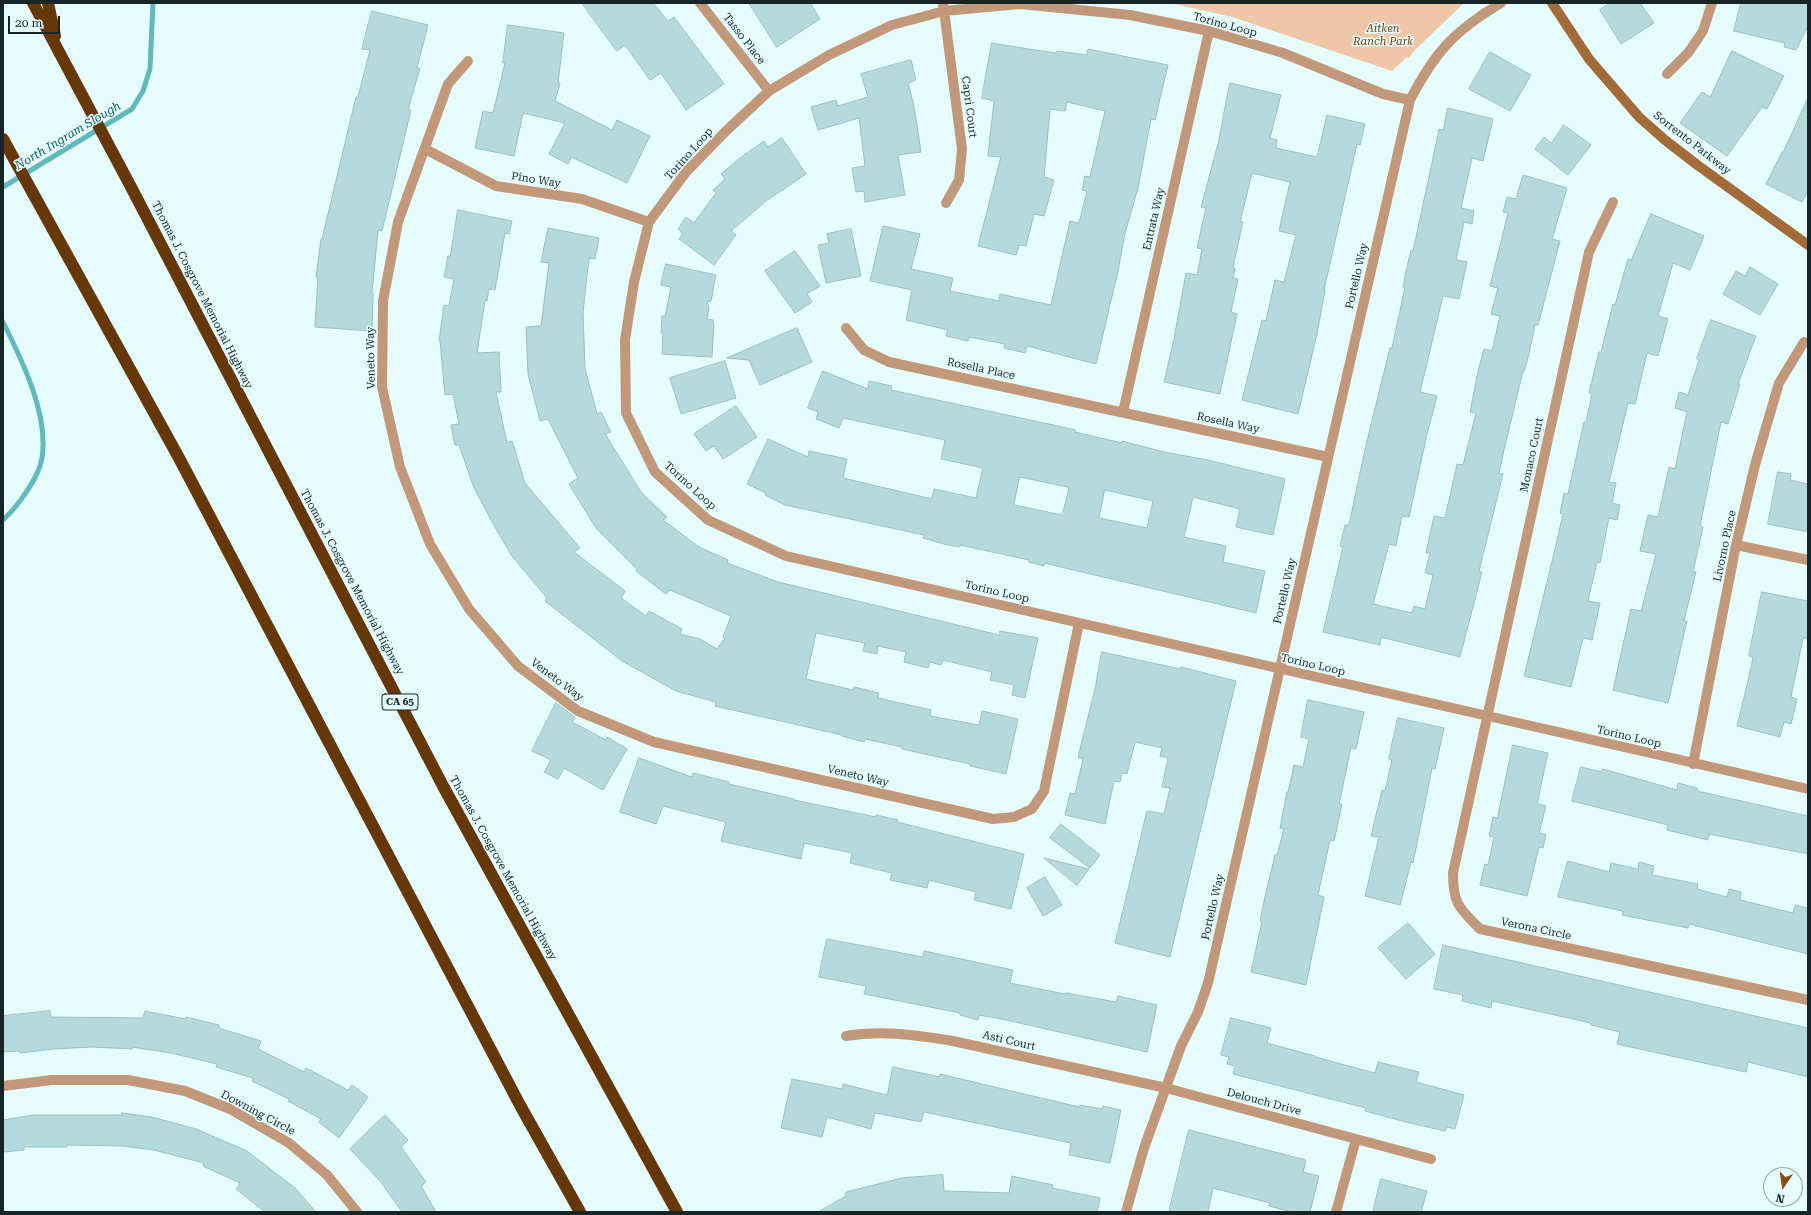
<!DOCTYPE html>
<style>
body{margin:0}
#map{position:relative;width:1811px;height:1215px;overflow:hidden;background:#e6fdfd;font-family:"Roboto Serif",serif}
canvas{display:block}
.frame{position:absolute;inset:0;border:4px solid #172526;pointer-events:none}
.north{position:absolute;left:1763px;top:1167px;width:40px;height:40px;box-sizing:border-box;background:#e6fdfd;border:1px solid #93a7a7;border-radius:50%;rotate:193deg;font-size:11px;font-weight:700;line-height:16px;text-align:center;color:#172526}
.north::after{content:'';display:block;margin:auto;width:14px;height:18px;background:#8a4d0e;clip-path:polygon(50% 0,100% 100%,50% 72%,0 100%)}
.scale{position:absolute;left:8px;top:16px;width:52px;height:18px;box-sizing:border-box;border:2px solid #172526;border-top:0;padding-left:5px;font-size:12px;line-height:14px;white-space:nowrap;color:#172526;-webkit-text-stroke:3px #e6fdfd;paint-order:stroke}
</style>
<div id="map">
<canvas width="1811" height="1215"></canvas>
<div class="frame"></div>
<div class="north">N</div>
<div class="scale">20 m</div>
</div>
<script>
const ctx = document.querySelector('canvas').getContext('2d');
ctx.lineJoin = 'round';
function paint(path, color) {
  ctx.fillStyle = color;
  ctx.fill(path, 'evenodd');
}
function stroke(path, color, width, dash) {
  ctx.strokeStyle = color;
  ctx.lineWidth = width;
  ctx.lineCap = dash ? 'butt' : 'round';
  ctx.setLineDash(dash || []);
  ctx.stroke(path);
}
function drawText(font, color, halo, rows, align = 'center') {
  ctx.font = font + ' "Roboto Serif",serif';
  ctx.lineWidth = 3;
  ctx.setLineDash([]);
  ctx.textBaseline = 'middle';
  ctx.strokeStyle = halo;
  ctx.fillStyle = color;
  for (const [text, x, y, turn = 0] of rows) {
    ctx.save();
    ctx.translate(x, y);
    ctx.rotate((+turn || 0) * Math.PI / 180);
    ctx.textAlign = isNaN(turn) ? turn : align;
    if (halo) ctx.strokeText(text, 0, 0);
    ctx.fillText(text, 0, 0);
    ctx.restore();
  }
}
const green = new Path2D(`
 M1170,3h294l-49,47 -6,8 -2,-1 -15,14 -160,-54z`);
const stream = new Path2D(`
 M3,187l129,-78 11,-18 7,-22 3,-66
 M3,322c19,38 46,93 39,136 -3,20 -25,49 -39,62`);
const building = new Path2D(`
 M582,3h71l15,18 6,-4 50,67 -38,26 -25,-37 -11,7 -25,-35 -8,6z
 M749,3h61l10,16 -43,28z
 M1610,3h30l14,20 -33,21 -21,-34z
 M1741,3h67v23l-12,24 -12,-3 1,-4 -51,-12z
 M372,11l56,14 -11,43h3l-12,42h3l-29,121 -4,-1 -6,63h1l-1,38 -57,-4 3,-50h-2l5,-38h1l34,-142h2l12,-47 -8,-1z
 M508,25l56,8 -6,50h2l-5,18 57,29 5,-10 33,16 -23,47 -56,-26 -3,7 -19,-10 16,-31 -42,-10 -9,43 -39,-8 8,-37 10,2 12,-50h-2z
 M992,43l43,7 21,3 1,-2 30,4 1,-6 80,16 -13,55 -4,-1 -13,69 -13,45 -7,38 -22,93 -69,-18 -2,7 -21,-5 1,-4 -36,-7 -1,4 -22,-5 2,-6 -42,-10 6,-30 -42,-9 13,-55 37,8 -9,35 42,9 -3,13 49,10 1,-7 51,11 19,-84 9,2 8,-32 -5,-1 3,-14 5,1 15,-66 -38,-9 -2,9 -15,-2 -6,68 10,3 -10,36 -10,-2 -8,32 -7,-1 -3,10 -38,-9 23,-89 -13,-1 6,-55 -12,-3z
 M1732,51l52,25 -17,33 -5,-2 -35,49 -47,-33 22,-31 8,5z
 M1490,52l41,23 -21,36 -41,-22z
 M911,60l5,20 -8,3 6,23 7,46 -23,3 7,40 -40,7 -1,-11 -8,1 -4,-24 13,-2 -6,-48 -41,12 -7,-23 25,-7 2,6 30,-9 -7,-23z
 M1230,83l51,12 -11,43 7,2 -1,8 41,9 10,-42 38,9 -5,21 -3,-1 -33,146h1l-8,44 -19,80 -56,-14 20,-80 4,1 9,-41 9,2 12,-47 -17,-4 11,-49 -38,-9 -12,49h3l-10,45 2,1 -2,10 5,1 -7,33 6,2 -17,80 -56,-12 10,-43 12,-66 11,2 5,-26 -5,-1 9,-40 -5,-1 17,-63z
 M1808,98v93l-6,11 -36,-18 16,-32h1z
 M1448,108l45,11 -10,42 -11,-3 -11,50 13,3 -2,13 -8,-2 -8,38 11,2 -8,37 -16,-3 -23,96 17,4 -10,38 -18,83 -7,-1 -6,30 -7,-2 -16,60 39,9 2,-7 11,3 8,-34 -8,-2 5,-20h-4l8,-37 11,2 12,-54 6,1 13,-52 -6,-1 8,-41 6,-22 8,2 8,-35 -9,-2 7,-26 -8,-2 18,-73 -5,-1 4,-15 9,2 7,-24 44,13 -15,51 8,2 -22,84h-3l-7,33 -4,13h-1l-19,79 -5,23 4,1 -24,97 3,1 -22,85 -79,-20 -1,8 -57,-13 20,-85 -3,-1 5,-21h4l16,-76 25,-101h2l13,-61h-2l4,-20 4,-17 2,1 22,-102 4,-20 4,1z
 M1564,125l27,20 -23,30 -33,-26 9,-12 7,6z
 M782,138l24,36 -40,27 -35,30 5,4 -22,30 -35,-26 4,-5 -5,-5 8,-12 8,6 22,-30 -3,-3 12,-11 -4,-5 19,-16 24,-17 4,6z
 M458,210l54,11 -3,13 -4,-1 -10,57 -6,-1 -2,12 -2,-1 -8,53 22,-1 2,40h-5l11,51 5,-2 13,42 55,65 -6,4 51,39 -4,7 25,18 3,-5 33,18 -2,5 20,5 17,10 8,-11 -2,-1 8,-21 -61,-26 -4,4 -30,-23 1,-2 -41,-41 -27,-44 9,-6 -30,-59 -8,2 -12,-47 -2,-47 15,-1 8,-63 -8,-1 7,-34 51,10 -4,21 -6,-1 -6,54 2,56 12,46 4,-2 10,20 -6,2 36,58 26,25 -4,3 36,27 29,13 -1,3 51,19 221,53 1,-4 38,7 -13,60 -13,-3 2,-10 -24,-5 2,-8 -49,-12 -2,5 -11,-3 -2,6 -24,-6 2,-10 -28,-6 -1,8 -14,-3 2,-8 -49,-10 -10,46 47,11 1,-3 25,6 -1,5 53,12 -1,6 49,9 3,-14 36,8 -12,55 -36,-8v-2l-68,-15v-2l-37,-8 -1,3 -22,-6v-1l-127,-29 1,-4 -40,-11 -54,-30 -77,-60 2,-3 -35,-42 -16,-27 -22,-41 -15,-43h-4l-4,-20 8,-1 -6,-30 -8,1 -5,-54h-1l5,-36 5,1 5,-27 -10,-2 4,-21h2z
 M1651,214l53,22 -14,34 -17,-7 -15,53 10,3 -10,37 -11,-3 -12,51 -7,-1 -19,79 7,1 -4,20 8,2 -3,15 -8,-2 -9,45 -3,-1 -9,39 12,2 -8,37 -9,-2 -12,49 -47,-11 33,-135 6,-27 -3,-1 4,-20 4,1 16,-72h2l6,-28 -3,-1 10,-41h2l12,-48 2,1 13,-46 3,1z
 M851,229l10,47 -35,7 -8,-38 11,-2 -2,-9z
 M795,251l25,35 -13,8 5,8 -17,11 -30,-42z
 M666,264l50,11 -5,26 -4,1 2,6 -2,11 6,1 1,5 -2,32 -50,-3 1,-21h-2l1,-17h3l6,-29 -10,-2z
 M1750,267l28,17 -18,31 -37,-21 13,-23 9,5z
 M1711,320l45,16 -18,48h2l-12,40 -7,-2 -21,104 3,1 -10,45h3l-12,49h3l-19,82 -55,-13 18,-81 10,2 15,-57 -16,-3 8,-36 10,2 11,-50 6,2 12,-57 -12,-4 4,-16 9,3 11,-35 -2,-1z
 M797,328l15,34 -52,23 -11,-25 -22,-2z
 M725,361l11,37 -55,16 -11,-36z
 M823,371l45,18 1,-8 23,5 -1,4 167,36 17,4v2l47,11v-2l42,11 44,8 77,19 -12,56 -37,-8 4,-18 -47,-12 -9,40 42,9 -3,16 42,9 -9,42 -191,-45 -20,-5 -1,3 -15,-4v-2l-69,-15v2l-16,-3 -21,-6 1,-3 -139,-30 -20,-10 1,-2 -19,-9 21,-45 40,18 1,-6 38,8 -4,19 89,21 2,-10 42,9 7,-30 -42,-9 4,-19 -102,-22 -4,10 -23,-9 2,-7 -10,-4zM1020,477l47,10 2,2 -7,26 -48,-10zM1105,490l48,11 -6,27 -48,-10z
 M736,406l21,31 -34,22 -9,-13 -8,5 -12,-17z
 M1778,472l13,2 -1,6 18,4v48l-40,-8z
 M1762,592l46,9v38l-5,-1 -12,59 6,2 -6,25 -7,-2 -4,15 -43,-11 12,-49 4,-20 -4,-1z
 M1102,652l78,17 1,-2 55,14 -66,276 -55,-14 32,-132 17,3 6,-26 -8,-1 6,-29 -8,-2 2,-8 -27,-6 -8,32 -5,-1 -2,9 -6,-1 -9,43 -40,-9 5,-22 5,1 8,-35 -5,-2 17,-68z
 M1308,700l56,12 -8,37 -5,-1 -12,56h3l-8,37 -4,-1 -12,55 6,2 -18,88 -55,-13 11,-51h-2l4,-20 11,-46h2l7,-26 -4,-1 7,-36h1l6,-27 9,2 6,-28 -8,-2z
 M556,703l19,14 -3,5 34,18 1,-3 20,12 -24,41 -39,-22 -6,11 -14,-7 7,-12 -19,-9z
 M1398,718l46,10 -9,41 -3,-1 -19,95 -2,-1 -11,43 -35,-9 14,-59 -8,-1 11,-46 3,1 7,-31 -3,-1z
 M1513,745l35,8 -11,51 9,2 -7,27 7,2 -3,13 -4,-1 -12,49 -47,-11 5,-21 3,1 6,-28 -5,-1 4,-19 4,1z
 M639,758l53,19 1,-4 36,9v2l65,15v1l82,17v-2l22,5 -1,2 127,32 -13,55 -37,-9 2,-8 -47,-12 -2,8 -37,-8 2,-7 -42,-10 2,-10 -48,-10 -3,16 -80,-18 5,-19 -63,-16 -7,18 -36,-12z
 M1581,767l21,5 1,-3 74,21 1,-7 19,5v3l111,25v38l-99,-20 -1,6 -41,-10 1,-5 -96,-24z
 M1061,824l39,31 -10,13 -40,-30z
 M1044,858l45,11 -12,16z
 M1568,861l41,11 2,-9 27,6 1,-7 15,4 -2,9 46,9 -1,5 30,8 2,-8 12,3 -1,8 53,13 2,-8 13,3v46l-119,-30 -1,4 -66,-13 1,-4 -65,-14z
 M1045,877l17,28 -19,11 -16,-28z
 M1408,923l27,31 -29,25 -28,-31z
 M827,939l96,18 1,-6 89,19 -3,13 55,11 1,-1 50,9 2,-6 39,9 -10,47 -145,-33 -23,-4 -1,5 -18,-5v-2l-96,-19 2,-8 -47,-9z
 M1443,945l365,83v49l-60,-15 -2,10 -38,-8 -91,-20 3,-12 -29,-7v-2l-99,-22 -1,7 -29,-7 1,-6 -29,-6z
 M50,1011l1,6 92,1 2,-7 41,8v-2l33,8v3l42,13 -3,8 46,23 2,-4 42,22 4,-5 16,12 -29,41 -20,-16 2,-3 -33,-18 1,-2 -37,-18 1,-3 -37,-11 1,-3 -46,-11 -39,-6v2l-40,-2 -38,2 -34,4 -1,-2 -16,1v-36z
 M1231,1018l40,10 -4,15 48,13v1l60,16 3,-11 41,10 -3,10 48,13 -9,34 -8,-2 -2,4 -39,-9 -41,-11 1,-3 -133,-34 2,-8 -8,-2 2,-7 -8,-2z
 M893,1067l47,10v-3l139,33 1,-2 22,4 1,-3 18,4 -11,53 -41,-8 2,-12 -147,-31 -3,10 -46,-9 -4,16 -44,-12 -5,20 -41,-9 11,-49 50,10 1,-5 44,11z
 M122,1113l30,4 44,12 51,22 48,37 21,24h-51l-29,-23 4,-6 -37,-17 1,-3 -50,-13 -32,-4 -55,-1v2h-43v3l-21,2v-32l31,-5h88z
 M385,1115l23,25 -7,7 25,35 -5,4 15,26h-34l-21,-30 -31,-33z
 M1189,1130l117,30 -3,12 16,4 -9,36h-18l-23,-6 1,-3 -57,-15 -5,24h-39z
 M943,1175l1,16 65,2 3,-17 41,9 -1,3 48,10 -3,14h-279l28,-16v-4l56,-14z
 M1381,1179l46,12 -6,21h-48z`);
const street = new Path2D(`
 M700,3l69,88
 M943,3l19,146 -3,31 -13,23
 M468,61l-20,23 -50,138 -15,79 -1,86 18,80 30,77 39,65 49,57 60,45 76,31 339,77 21,-2 18,-8 12,-18 35,-168
 M1667,74l21,-21 15,-22 9,-28
 M1410,100l-27,-6 -100,-41 -74,-22 -79,-16 -110,-11 -76,7 -52,14 -63,30 -60,36 -43,40 -40,41 -37,50 -15,60 -9,58 1,73 29,59 53,48 78,36 1022,233
 M425,149l71,37 86,13 67,23
 M1613,202l-24,50 -136,621c0,31 6,35 27,56l328,71
 M846,328l18,22 25,12 439,95
 M1123,412l86,-381
 M1736,545l72,15
 M1693,764l43,-219 19,-80 24,-82 25,-41
 M846,1036c36,-6 71,-1 107,5l213,47 190,51 -20,73
 M3,1086l49,-6h76l57,11 45,18 59,34 38,32 30,37
 M1356,1139l75,20
 M1126,1212l18,-64 37,-102 17,-34 10,-29 202,-883c25,-48 44,-69 91,-97`);
const secondary = new Path2D(`
 M1552,3l37,56 50,58 26,23 31,24 112,81`);
const highway = new Path2D(`
 M33,3l98,184 312,599 234,426
 M48,3l7,33
 M3,139l176,319 342,649 59,105`);
const shields = [
 [400,702,36]
];
const shieldNames = [
 ["CA 65",400,702]
];
const streetNames = [
 ["Torino Loop",1225,25,15],
 ["Tasso Place",744,39,52],
 ["Capri Court",969,107,83],
 ["Sorrento Parkway",1692,143,38],
 ["Torino Loop",689,154,-48],
 ["Pino Way",536,180,9],
 ["Entrata Way",1154,219,-77],
 ["Portello Way",1357,276,-77],
 ["Thomas J. Cosgrove Memorial Highway",202,295,63],
 ["Veneto Way",371,358,-91],
 ["Rosella Place",981,369,12],
 ["Rosella Way",1228,423,12],
 ["Monaco Court",1532,455,-78],
 ["Torino Loop",690,486,42],
 ["Livorno Place",1725,546,-78],
 ["Thomas J. Cosgrove Memorial Highway",352,582,62],
 ["Portello Way",1285,591,-77],
 ["Torino Loop",997,592,13],
 ["Torino Loop",1313,665,13],
 ["Veneto Way",557,680,37],
 ["Torino Loop",1629,737,13],
 ["Veneto Way",858,776,13],
 ["Thomas J. Cosgrove Memorial Highway",503,868,61],
 ["Portello Way",1213,907,-77],
 ["Verona Circle",1536,929,12],
 ["Asti Court",1009,1041,13],
 ["Delouch Drive",1264,1102,15],
 ["Downing Circle",258,1113,28]
];
const parkNames = [
 ["Aitken",1383,29],
 ["Ranch Park",1383,42]
];
const waterNames = [
 ["North Ingram Slough",68,136,-31]
];
paint(green, '#efc6a6');
stroke(stream, '#62b9bd', 5);
paint(building, '#b4dadc');
stroke(building, '#9abfc1', 1);
stroke(street, '#c1997a', 10);
stroke(secondary, '#a46b3a', 10);
stroke(highway, '#663809', 12);
for (const [x, y, w] of shields) {
  const box = new Path2D();
  box.roundRect(x - w / 2, y - 8, w, 16, 3);
  ctx.fillStyle = '#e6fdfd';
  ctx.fill(box);
  stroke(box, '#172526', 1);
}
drawText('bold 10px', '#172526', null, shieldNames);
drawText('11px', '#172526', '#e6fdfd', streetNames);
drawText('italic 11px', '#734111', '#e6fdfd', parkNames);
drawText('italic 12px', '#115c60', '#e6fdfd', waterNames);
</script>
